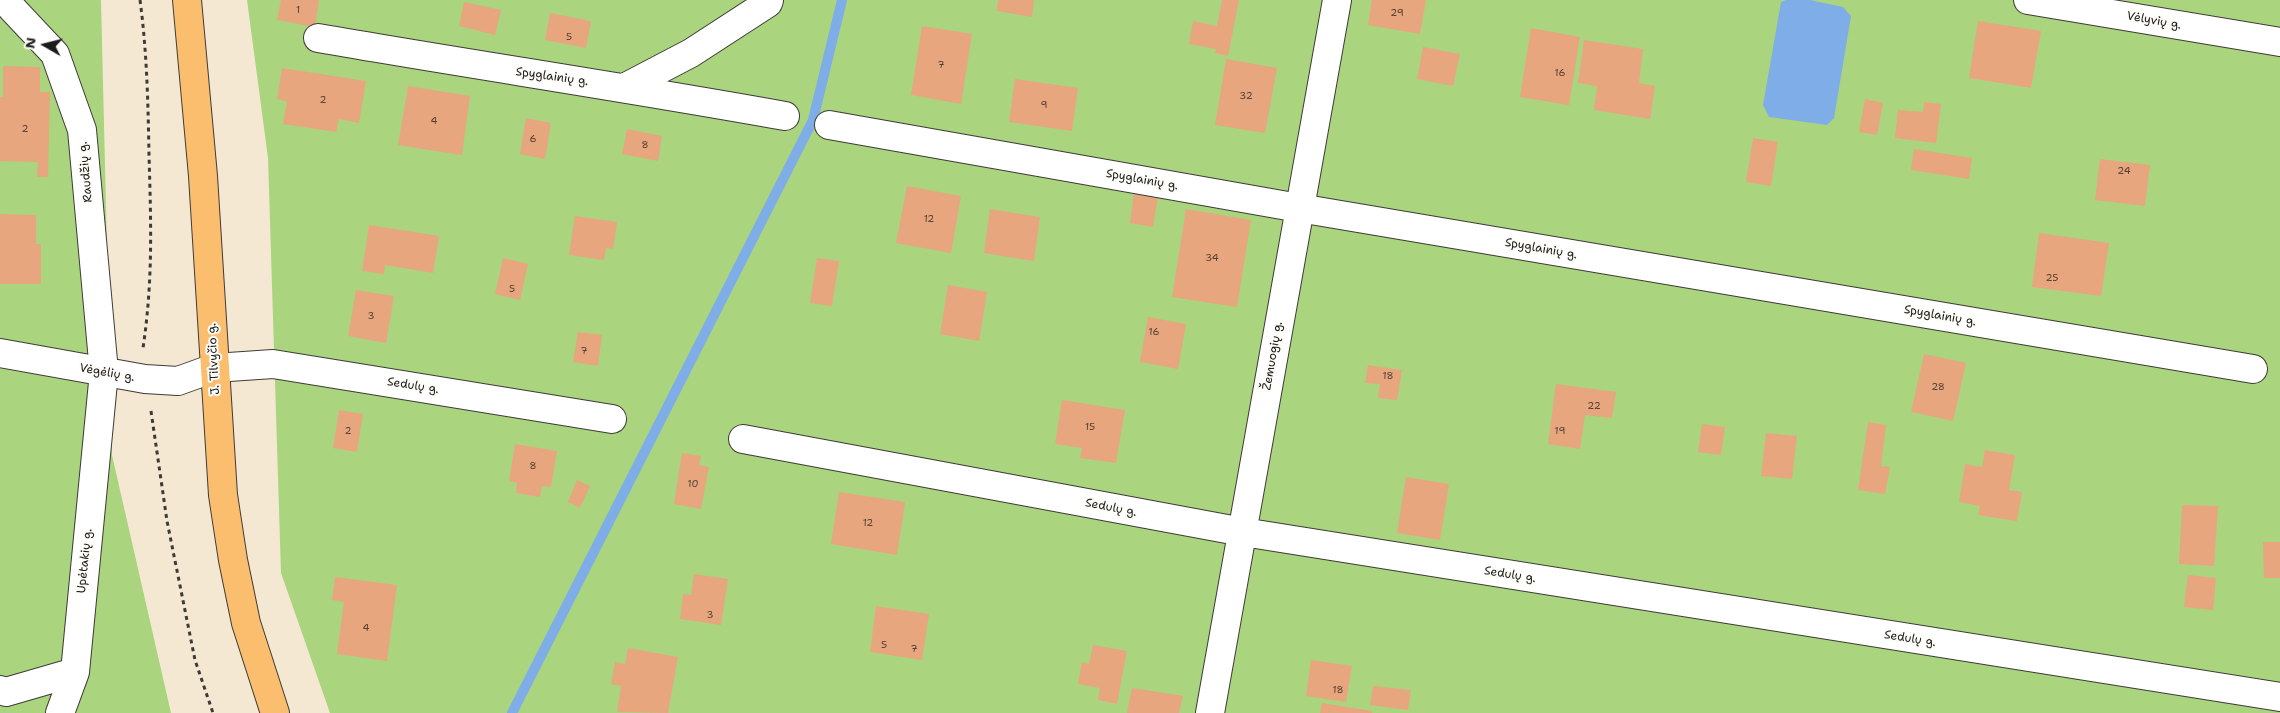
<!DOCTYPE html>
<meta charset="utf-8">
<style>
body{margin:0}
#map{position:relative;width:2280px;height:713px;overflow:hidden;background:#f5e8d3;font-family:"Shantell Sans",sans-serif}
canvas{display:block}
.north{position:absolute;left:20px;top:20px;width:50px;height:50px;-webkit-text-stroke:4px #fdfcf7;paint-order:stroke;rotate:278deg;font-size:14px;font-weight:700;line-height:20px;text-align:center;color:#1c1c1c}
.north::after{content:'';display:block;margin:auto;width:18px;height:22px;background:#1c1c1c;clip-path:polygon(50% 0,100% 100%,50% 72%,0 100%)}
</style>
<div id="map">
<canvas width="2280" height="713"></canvas>
<div class="north">N</div>
</div>
<script>
const ctx = document.querySelector('canvas').getContext('2d');
ctx.lineJoin = 'round';
function paint(path, color) {
  ctx.fillStyle = color;
  ctx.fill(path, 'evenodd');
}
function stroke(path, color, width, dash) {
  ctx.strokeStyle = color;
  ctx.lineWidth = width;
  ctx.lineCap = dash ? 'butt' : 'round';
  ctx.setLineDash(dash || []);
  ctx.stroke(path);
}
function drawText(font, color, halo, rows, align = 'center') {
  ctx.font = font + ' "Shantell Sans",sans-serif';
  ctx.lineWidth = 4;
  ctx.setLineDash([]);
  ctx.textBaseline = 'middle';
  ctx.strokeStyle = halo;
  ctx.fillStyle = color;
  for (const [text, x, y, turn = 0] of rows) {
    ctx.save();
    ctx.translate(x, y);
    ctx.rotate((+turn || 0) * Math.PI / 180);
    ctx.textAlign = isNaN(turn) ? turn : align;
    if (halo) ctx.strokeText(text, 0, 0);
    ctx.fillText(text, 0, 0);
    ctx.restore();
  }
}
const green = new Path2D(`
 M0,0h101l11,455 59,258h-171z
 M247,0h2033v713h-1950l-49,-140 -13,-415z`);
const water = new Path2D(`
 M1786,0h24l33,7 8,9 -17,102 -7,7 -58,-8 -6,-12 18,-103z`);
const stream = new Path2D(`
 M512,713l301,-593 29,-120`);
const building = new Path2D(`
 M281,0h38l-4,27 -38,-7z
 M998,0h36l-2,17 -35,-6z
 M1222,0h17l-11,56 -13,-3 1,-4 -27,-5 4,-23 24,5z
 M1372,0h54l-6,34 -52,-9z
 M464,2l37,8 -6,25 -36,-9z
 M550,13l41,8 -5,27 -41,-8z
 M1978,21l63,10 -10,57 -62,-10z
 M922,26l50,8 -11,70 -50,-9z
 M1531,28l49,9 -11,68 -49,-8z
 M1584,40l59,9 -4,34 16,3 -5,33 -56,-9 3,-24 -19,-3z
 M1423,47l37,7 -7,32 -36,-7z
 M1226,59l51,9 -12,65 -50,-8z
 M3,66l37,1v25h10l-2,85h-11l1,-15 -38,-1v-64h3z
 M282,68l84,13 -7,42 -20,-4 -3,13 -53,-8 4,-23 -10,-2z
 M1015,79l63,9 -6,43 -63,-9z
 M408,86l62,10 -8,59 -64,-10z
 M1865,99l18,4 -6,32 -18,-3z
 M1924,102l17,2 -5,39 -41,-5 3,-28 25,2z
 M526,118l25,5 -6,36 -25,-5z
 M627,129l35,7 -4,25 -36,-7z
 M1753,138l25,4 -7,44 -25,-4z
 M1914,149l58,9 -3,21 -58,-9z
 M2100,159l50,6 -5,41 -50,-6z
 M907,186l54,10 -10,57 -55,-10z
 M1134,192l24,4 -5,31 -23,-4z
 M990,209l50,8 -6,44 -50,-8z
 M1186,209l65,11 -14,87 -65,-10z
 M0,214l36,1v29h5v40h-41z
 M575,216l42,6 -4,27 -7,-1 -2,12 -35,-5z
 M369,225l70,11 -6,37 -48,-8 -1,9 -22,-3z
 M2039,233l70,10 -8,53 -69,-9z
 M503,258l25,6 -8,36 -25,-6z
 M817,258l22,3 -7,45 -22,-3z
 M948,285l39,7 -8,49 -39,-7z
 M356,290l38,6 -8,47 -38,-7z
 M1148,317l38,7 -8,45 -38,-7z
 M578,332l24,3 -4,31 -25,-4z
 M1924,354l42,9 -13,58 -42,-9z
 M1368,365l34,5 -5,30 -19,-2 2,-14 -15,-1z
 M1556,384l60,8 -4,26 -27,-3 -5,34 -32,-5z
 M1062,400l63,10 -9,53 -36,-5 2,-10 -27,-4z
 M339,410l24,4 -6,38 -24,-4z
 M1868,422l18,3 -5,41 9,1 -5,27 -27,-4z
 M1702,424l23,3 -4,28 -23,-3z
 M1766,433l31,3 -5,43 -31,-3z
 M515,444l42,7 -6,36 -9,-1 -2,11 -24,-4 1,-10 -8,-2z
 M1985,450l30,5 -6,35 13,2 -5,29 -39,-6 2,-9 -21,-4 6,-38 17,3z
 M682,453l19,3 -2,9 10,2 -8,42 -27,-5z
 M1406,477l43,7 -9,56 -43,-7z
 M577,480l13,6 -10,22 -12,-6z
 M839,492l66,10 -8,53 -66,-11z
 M2182,505l36,1 -4,60 -35,-2z
 M2263,542h17v36h-16z
 M694,574l34,5 -7,46 -41,-6 3,-25 8,1z
 M2188,575l28,3 -3,32 -29,-3z
 M335,577l62,8 -10,76 -50,-7 7,-52 -12,-2z
 M876,606l53,8 -7,46 -52,-8z
 M1093,645l34,6 -10,53 -19,-4 2,-12 -22,-4 4,-22 7,2z
 M628,648l50,9 -10,56 -51,-1 4,-26 -10,-2 4,-22 10,2z
 M1311,660l41,6 -6,36 -40,-6z
 M1373,686l38,4 -3,20 -38,-5z
 M1132,688l51,8 -4,17h-52z
 M1322,703l50,8v2h-52z`);
const path = new Path2D(`
 M140,0c7,52 8,103 9,155 2,68 4,126 -6,193
 M151,411l16,110 28,139 18,53`);
const street = new Path2D(`
 M2028,0l252,42
 M0,2l7,1 48,51 27,76 22,242 -29,300 -69,20 -6,-2
 M318,38c156,27 312,50 467,78
 M626,87l65,-34 77,-50 1,-3
 M829,125l470,83 954,161
 M0,353l145,26 33,2 36,-13 59,-4 339,55
 M743,439l500,93 1037,165
 M60,713l15,-41
 M1210,713l127,-713`);
const primary = new Path2D(`
 M187,0l16,176 20,319 10,65 13,63 29,90`);
const numberNames = [
 ["1",298,10],
 ["29",1397,13],
 ["5",569,37],
 ["7",941,65],
 ["16",1560,73],
 ["32",1246,96],
 ["2",323,100],
 ["9",1044,105],
 ["4",434,121],
 ["2",25,129],
 ["6",533,139],
 ["8",645,145],
 ["24",2124,171],
 ["12",929,219],
 ["34",1212,258],
 ["25",2052,278],
 ["5",512,289],
 ["3",371,316],
 ["16",1154,332],
 ["7",584,351],
 ["18",1388,376],
 ["28",1938,387],
 ["22",1594,406],
 ["15",1090,427],
 ["2",348,431],
 ["19",1560,431],
 ["8",533,466],
 ["10",693,484],
 ["12",868,523],
 ["3",710,615],
 ["4",366,628],
 ["5",884,645],
 ["7",914,649],
 ["18",1338,690]
];
const streetNames = [
 ["Vėlyvių g.",2154,21,10],
 ["Spyglainių g.",552,77,8],
 ["Raudžių g.",86,172,-95],
 ["Spyglainių g.",1142,180,10],
 ["Spyglainių g.",1541,249,10],
 ["Spyglainių g.",1940,316,10],
 ["Žemuogių g.",1273,356,-80],
 ["J. Tilvyčio g.",214,359,-93],
 ["Vėgėlių g.",107,373,10],
 ["Sedulų g.",413,386,9],
 ["Sedulų g.",1111,508,11],
 ["Upėtakių g.",85,561,-84],
 ["Sedulų g.",1510,575,9],
 ["Sedulų g.",1910,639,9]
];
paint(green, '#abd47f');
paint(water, '#7eade8');
stroke(stream, '#7eade8', 10);
paint(building, '#e7a67e');
stroke(street, '#3d3b37', 30);
stroke(primary, '#3d3b37', 30);
stroke(path, '#3d3b37', 3, [4, 4]);
stroke(street, '#fff', 28);
stroke(primary, '#fabe6e', 28);
drawText('10px', '#4f3e34', null, numberNames);
drawText('12px', '#1c1c1c', '#fdfcf7', streetNames);
</script>
